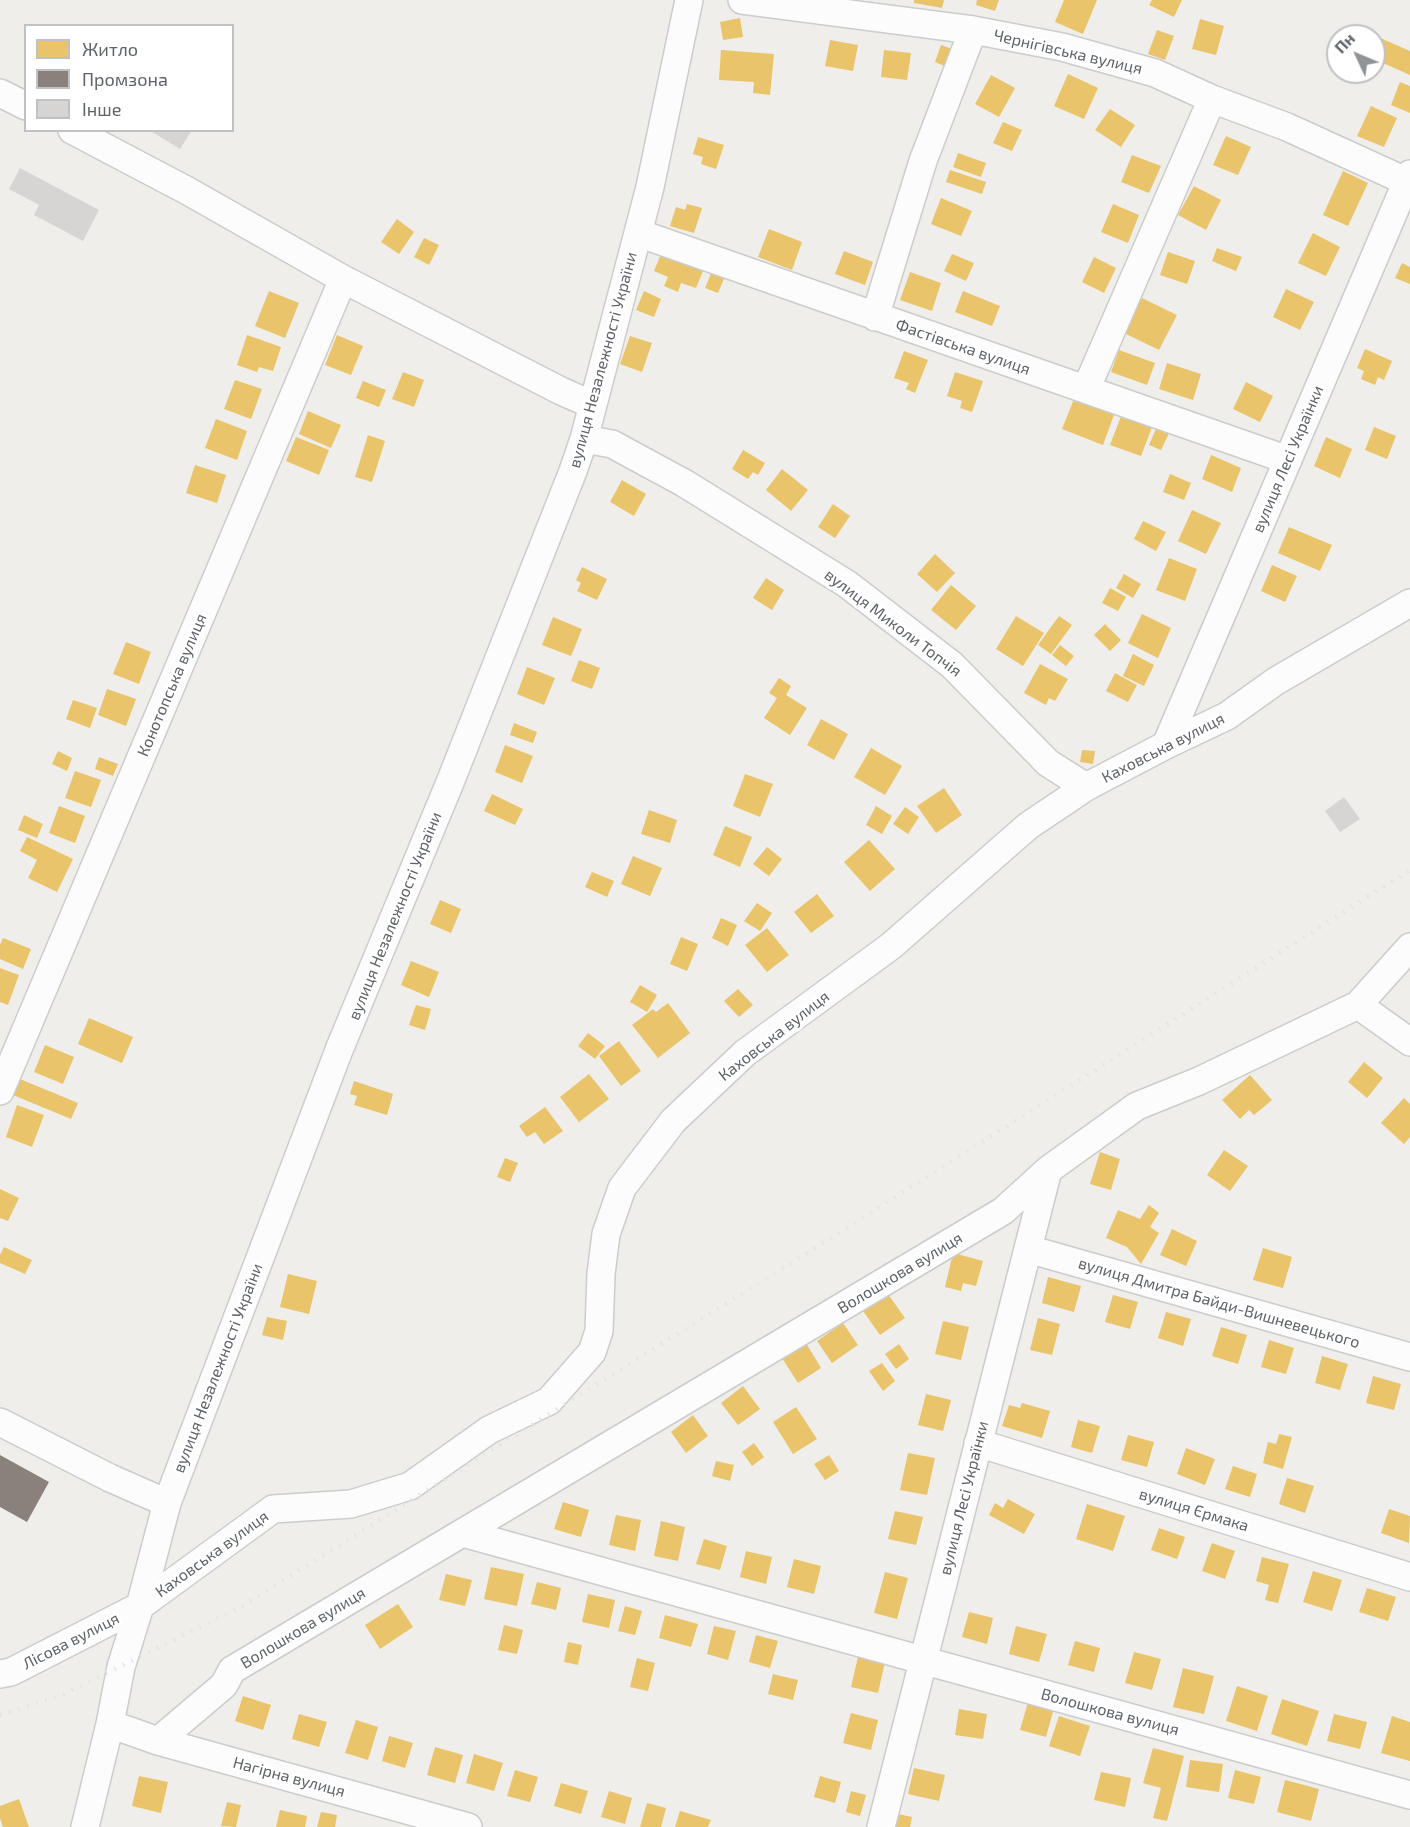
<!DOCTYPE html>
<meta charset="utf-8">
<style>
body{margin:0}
#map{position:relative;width:1410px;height:1827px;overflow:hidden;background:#efeeea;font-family:"Exo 2",sans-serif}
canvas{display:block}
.legend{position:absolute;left:24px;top:24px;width:210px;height:108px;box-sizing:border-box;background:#fff;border:2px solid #bfc1c3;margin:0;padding:8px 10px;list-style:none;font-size:18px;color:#5f6368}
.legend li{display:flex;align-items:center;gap:12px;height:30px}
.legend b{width:30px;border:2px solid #bfc1c3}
.north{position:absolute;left:1326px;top:24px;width:60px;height:60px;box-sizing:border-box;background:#fff;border:2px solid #bfc1c3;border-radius:50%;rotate:314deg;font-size:16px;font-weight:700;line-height:24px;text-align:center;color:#5f6368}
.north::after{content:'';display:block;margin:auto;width:21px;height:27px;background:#919496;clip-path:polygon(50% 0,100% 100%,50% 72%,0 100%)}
</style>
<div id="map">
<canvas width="1410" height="1827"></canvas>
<ul class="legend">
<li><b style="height:16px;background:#e9c46a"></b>Житло</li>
<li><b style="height:16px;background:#8a817c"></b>Промзона</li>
<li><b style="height:16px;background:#d6d5d3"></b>Інше</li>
</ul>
<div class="north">Пн</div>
</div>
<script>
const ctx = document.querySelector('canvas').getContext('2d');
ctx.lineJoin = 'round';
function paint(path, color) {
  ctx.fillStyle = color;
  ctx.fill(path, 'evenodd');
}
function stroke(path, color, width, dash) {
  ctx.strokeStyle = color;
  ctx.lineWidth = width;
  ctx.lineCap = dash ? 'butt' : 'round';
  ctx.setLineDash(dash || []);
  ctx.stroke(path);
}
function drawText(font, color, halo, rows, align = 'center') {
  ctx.font = font + ' "Exo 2",sans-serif';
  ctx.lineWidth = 6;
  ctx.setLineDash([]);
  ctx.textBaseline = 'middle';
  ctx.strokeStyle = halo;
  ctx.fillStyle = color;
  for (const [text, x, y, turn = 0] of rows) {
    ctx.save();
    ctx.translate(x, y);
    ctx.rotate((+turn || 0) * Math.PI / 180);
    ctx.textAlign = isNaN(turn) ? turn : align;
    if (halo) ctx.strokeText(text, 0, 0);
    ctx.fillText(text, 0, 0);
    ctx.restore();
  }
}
const homes = new Path2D(`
 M914,0h30l-2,8 -28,-5z
 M977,0h22l-4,11 -19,-6z
 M1064,0h33l-14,34 -28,-12z
 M1152,0h30l-8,17 -25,-12z
 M740,18l3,19 -20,3 -3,-18z
 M1200,19l24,7 -8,29 -24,-6z
 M1157,30l17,6 -9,24 -17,-6z
 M1378,37l32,14v24l-36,-16v-11z
 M830,40l28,5 -5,26 -28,-5z
 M941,45l14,5 -6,18 -14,-6z
 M721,50l53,4 -4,41 -17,-2 1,-11 -35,-2z
 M884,50l27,3 -4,27 -26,-3z
 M1068,74l30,14 -14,31 -30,-13z
 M991,75l24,13 -16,29 -24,-13z
 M1400,82l10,4v27l-19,-8z
 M1371,106l26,12 -13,29 -27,-11z
 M1110,109l25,16 -14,22 -26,-17z
 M1003,122l19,8 -10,21 -19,-8z
 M1226,136l25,11 -13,28 -25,-10z
 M698,137l26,8 -8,24 -15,-5 2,-7 -10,-3z
 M958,153l28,10 -5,14 -28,-10z
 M1132,155l29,11 -12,27 -28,-11z
 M950,170l36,12 -4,12 -36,-12z
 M1343,171l25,12 -20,43 -25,-11z
 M1194,186l27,14 -15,30 -28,-15z
 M941,198l31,13 -11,25 -30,-12z
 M687,204l15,4 -8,25 -24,-7 6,-19 9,3z
 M1113,204l26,11 -11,28 -27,-11z
 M397,219l17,13 -15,22 -18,-12z
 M769,229l33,13 -10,28 -34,-13z
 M1313,233l27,14 -14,29 -28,-13z
 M424,238l15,7 -10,20 -15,-8z
 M1217,248l25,9 -6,14 -24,-10z
 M844,251l29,11 -8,23 -30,-11z
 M1168,252l27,9 -8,23 -27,-9z
 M661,254l42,17 -7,17 -15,-5 -3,9 -14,-6 4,-9 -14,-6z
 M952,254l22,9 -8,18 -22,-10z
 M1094,257l22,11 -12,25 -22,-11z
 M1402,263l8,4v17l-15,-6z
 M714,266l13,5 -9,22 -13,-5z
 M910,272l31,11 -9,28 -32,-11z
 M1286,289l28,13 -14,28 -27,-13z
 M269,291l30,12 -14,35 -30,-12z
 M644,291l17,8 -7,18 -18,-7z
 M963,291l37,15 -8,20 -37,-14z
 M1142,298l35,17 -18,35 -35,-17z
 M247,335l34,12 -8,24 -14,-4 -2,5 -20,-7z
 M337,335l26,11 -12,29 -26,-10z
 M630,336l22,7 -10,29 -22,-8z
 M1365,349l27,12 -8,19 -6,-3 -3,8 -14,-6 3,-8 -7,-3z
 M1119,350l36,13 -8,22 -36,-13z
 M904,351l24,9 -13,33 -9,-4 3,-6 -15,-5z
 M1167,363l34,11 -8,26 -34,-11z
 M403,372l21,8 -10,27 -22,-8z
 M955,372l28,9 -11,31 -12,-4 2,-7 -15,-5z
 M235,380l27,9 -11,30 -27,-10z
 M363,381l23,9 -7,17 -23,-9z
 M1246,382l27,14 -13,26 -27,-13z
 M1074,399l40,16 -11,30 -41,-16z
 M308,411l33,14 -10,23 -32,-14z
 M1123,411l31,11 -13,34 -31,-11z
 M216,419l31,12 -10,29 -32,-12z
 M1158,424l13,5 -10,21 -12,-5z
 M1374,427l22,9 -9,23 -22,-9z
 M368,435l17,6 -13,41 -17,-5z
 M296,437l33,13 -10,25 -33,-14z
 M1326,437l26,12 -12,29 -26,-12z
 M743,450l22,13 -7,12 -5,-3 -5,7 -16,-10z
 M1211,455l30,13 -9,24 -30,-13z
 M195,465l31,10 -9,28 -31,-10z
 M782,469l26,21 -17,21 -25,-21z
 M1170,474l21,9 -7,17 -21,-8z
 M622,480l24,14 -12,22 -24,-14z
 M833,504l17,12 -15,22 -17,-11z
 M1192,510l29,13 -15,31 -28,-13z
 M1143,521l23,11 -10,19 -22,-12z
 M1289,527l43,18 -12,26 -42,-18z
 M935,554l20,19 -18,19 -20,-18z
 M1169,558l28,11 -12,32 -29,-11z
 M1272,565l25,11 -12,26 -24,-11z
 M582,567l25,12 -10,21 -20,-9 4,-8 -5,-3z
 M1124,574l17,10 -8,14 -17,-10z
 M766,578l18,12 -12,20 -19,-12z
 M951,585l25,21 -20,24 -25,-20z
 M1110,588l16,9 -8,14 -16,-8z
 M1142,614l29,14 -13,30 -30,-15z
 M1016,616l28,17 -21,33 -27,-17z
 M1059,616l13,9 -21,29 -13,-9z
 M553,617l29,12 -11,27 -29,-11z
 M1105,624l16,16 -11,11 -16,-16z
 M126,642l25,10 -12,32 -26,-10z
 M1060,645l14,11 -8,10 -14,-11z
 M1133,654l21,11 -10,21 -21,-10z
 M579,660l21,8 -8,21 -21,-8z
 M1040,664l28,15 -13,22 -6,-3 -3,7 -22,-12z
 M527,667l28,11 -11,27 -27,-11z
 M1115,673l22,12 -9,17 -22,-11z
 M779,678l12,8 -5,9 21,13 -17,27 -26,-17 13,-20 -8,-5z
 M107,689l29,10 -10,27 -28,-11z
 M73,700l24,8 -7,20 -24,-9z
 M821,719l27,15 -14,26 -27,-15z
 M514,723l23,9 -4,11 -23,-8z
 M505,745l28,11 -11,27 -27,-11z
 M871,748l31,18 -17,29 -31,-18z
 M1082,750l13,1 -2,13 -13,-2z
 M58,751l14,7 -5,13 -15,-7z
 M99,757l19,7 -5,12 -18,-7z
 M75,771l26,9 -10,27 -26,-9z
 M745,774l28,10 -13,33 -27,-11z
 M944,788l18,27 -26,18 -19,-27z
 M492,794l31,15 -8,16 -31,-14z
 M59,806l26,10 -10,27 -26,-10z
 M876,806l16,10 -10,18 -16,-9z
 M905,807l14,10 -11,17 -15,-10z
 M649,810l28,10 -7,23 -29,-9z
 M24,815l19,9 -6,14 -19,-8z
 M725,826l27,11 -12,30 -27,-12z
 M27,837l46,22 -16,33 -29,-14 9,-18 -17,-9z
 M869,840l26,29 -25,22 -26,-29z
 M767,847l15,12 -13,17 -16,-12z
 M633,856l29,12 -12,28 -29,-12z
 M592,872l22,9 -7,16 -22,-10z
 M817,894l17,22 -23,17 -17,-21z
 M440,900l21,9 -10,24 -21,-9z
 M757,903l15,10 -12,18 -16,-10z
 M721,918l16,7 -9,21 -16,-8z
 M767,928l22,27 -22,17 -22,-27z
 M681,937l17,7 -11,27 -17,-7z
 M3,938l28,11 -8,20 -23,-10v-14z
 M411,961l28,11 -10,25 -28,-12z
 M0,968l19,7 -11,30 -8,-3z
 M640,985l17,10 -10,17 -17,-10z
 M738,989l15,16 -14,12 -15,-16z
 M668,1003l22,30 -32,25 -26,-33 21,-16 3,3z
 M416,1005l15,4 -6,21 -16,-5z
 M89,1018l44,19 -11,26 -44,-19z
 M588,1033l17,13 -10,13 -17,-13z
 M619,1041l22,30 -20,15 -22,-30z
 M45,1045l29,12 -11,27 -29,-12z
 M1364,1062l19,16 -16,20 -19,-16z
 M589,1074l20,25 -30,23 -19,-25z
 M1250,1075l22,25 -18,15 -5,-5 -9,9 -18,-19z
 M20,1079l58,24 -7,16 -58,-24z
 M354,1081l39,13 -6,21 -33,-10 3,-9 -7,-2z
 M1404,1098l6,6v33l-6,7 -23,-21z
 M17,1105l27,10 -12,32 -26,-10z
 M545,1107l18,24 -19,13 -9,-12 -8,5 -8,-11z
 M1224,1150l24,16 -18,25 -23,-16z
 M1100,1152l20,7 -9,31 -21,-6z
 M505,1158l13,5 -8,19 -13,-5z
 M0,1189l19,9 -11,23 -8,-3z
 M1149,1205l10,8 -9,14 9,6 -18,31 -14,-17 -21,-9 12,-28 22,9z
 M1172,1229l25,12 -11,25 -26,-11z
 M4,1247l28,13 -7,14 -25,-11v-8z
 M1263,1248l29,9 -9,31 -30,-8z
 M953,1253l30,8 -7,25 -13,-3 -2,8 -16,-4z
 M288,1274l29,7 -8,33 -29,-7z
 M1048,1277l33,9 -7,26 -32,-9z
 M888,1294l17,24 -25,17 -17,-24z
 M1113,1295l25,7 -8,27 -25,-7z
 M1166,1312l25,7 -8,27 -25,-8z
 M267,1317l20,4 -4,19 -21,-5z
 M1038,1318l22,6 -8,31 -22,-5z
 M943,1321l26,6 -8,33 -26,-6z
 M843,1323l15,22 -26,18 -15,-22z
 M1221,1327l26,8 -9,29 -26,-8z
 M1269,1340l25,8 -8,26 -25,-7z
 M806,1343l15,25 -23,15 -16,-25z
 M899,1344l10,15 -13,10 -11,-15z
 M1322,1356l26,8 -8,26 -25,-7z
 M882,1363l13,18 -12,10 -14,-20z
 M1373,1376l28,8 -7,26 -28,-7z
 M743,1386l17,23 -22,16 -17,-22z
 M926,1394l25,6 -8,31 -25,-6z
 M1022,1403l28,8 -8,27 -40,-12 7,-21 11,3z
 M796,1407l21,32 -24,15 -20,-32z
 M693,1415l15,21 -22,17 -15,-21z
 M1078,1420l22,6 -8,27 -21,-6z
 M1279,1434l13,3 -9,32 -20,-6 5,-21 8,2z
 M1128,1435l26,7 -7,25 -26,-7z
 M754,1443l10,14 -12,9 -10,-14z
 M1186,1448l29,11 -10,26 -28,-11z
 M908,1453l27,5 -8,37 -27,-5z
 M829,1455l10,16 -14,9 -11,-16z
 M716,1461l18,4 -4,16 -18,-5z
 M1233,1466l24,8 -7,23 -25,-8z
 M1287,1478l27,8 -9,27 -26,-9z
 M1008,1499l27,15 -11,20 -35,-19 6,-12 8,5z
 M563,1502l26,8 -8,27 -27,-8z
 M1087,1504l38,12 -12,35 -37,-12z
 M1389,1509l21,7 -1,27 -28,-10z
 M895,1511l28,6 -7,28 -28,-6z
 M616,1515l25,5 -6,31 -26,-6z
 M661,1521l24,6 -7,34 -24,-5z
 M1159,1528l26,9 -8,22 -26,-9z
 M704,1539l23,7 -7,24 -24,-6z
 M1212,1543l23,8 -10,28 -23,-8z
 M746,1551l26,6 -6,27 -26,-7z
 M1262,1557l27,7 -11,39 -13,-3 4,-15 -13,-4z
 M794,1559l27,7 -7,28 -27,-7z
 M491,1567l33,7 -7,32 -33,-7z
 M1313,1571l29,9 -10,31 -29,-9z
 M885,1572l23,6 -11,41 -23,-6z
 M446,1574l26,6 -7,26 -26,-6z
 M537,1582l24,6 -5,22 -25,-6z
 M1367,1588l29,9 -8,24 -29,-9z
 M588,1594l27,6 -6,28 -27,-6z
 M398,1604l15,23 -33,22 -15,-24z
 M625,1606l17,5 -7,24 -17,-4z
 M969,1612l24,6 -6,26 -25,-7z
 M665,1615l33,9 -7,23 -32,-9z
 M504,1625l19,5 -6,24 -19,-4z
 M714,1626l22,5 -8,29 -21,-6z
 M1016,1626l31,8 -8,28 -30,-8z
 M756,1635l22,6 -8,27 -21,-6z
 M1075,1641l25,7 -6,24 -26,-7z
 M568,1642l14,3 -4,20 -14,-3z
 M1134,1652l27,7 -9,31 -27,-7z
 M858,1657l27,5 -7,31 -27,-6z
 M637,1658l18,5 -7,28 -18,-4z
 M1183,1668l31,8 -10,38 -31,-7z
 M773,1674l25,6 -5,20 -25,-6z
 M1237,1686l31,10 -11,35 -31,-10z
 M243,1696l28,9 -8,25 -28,-9z
 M1282,1699l37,12 -12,35 -36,-12z
 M1028,1702l26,6 -8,29 -26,-7z
 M959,1709l28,5 -4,25 -28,-4z
 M851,1713l27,7 -7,30 -28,-7z
 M299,1714l28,8 -8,25 -27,-8z
 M1334,1714l33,8 -7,27 -33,-8z
 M1059,1716l31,10 -10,30 -31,-10z
 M1392,1716l18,6v39l-29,-8z
 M356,1720l22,7 -10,33 -23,-7z
 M389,1736l24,7 -8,25 -23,-7z
 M435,1747l28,8 -8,28 -28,-8z
 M1153,1748l31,8 -17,65 -14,-3 8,-30 -18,-5z
 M474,1754l29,9 -9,28 -28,-8z
 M1190,1760l33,4 -4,28 -33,-5z
 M914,1768l31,7 -6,26 -31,-7z
 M515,1770l23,7 -8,25 -23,-6z
 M1235,1770l26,7 -7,27 -26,-6z
 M1101,1772l30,6 -6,29 -31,-7z
 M139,1776l29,6 -7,31 -29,-7z
 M820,1776l21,6 -6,21 -21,-6z
 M1285,1780l34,9 -8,32 -34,-9z
 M561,1783l27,8 -7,23 -27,-8z
 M609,1791l23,7 -7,26 -24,-7z
 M851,1791l15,4 -6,21 -14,-4z
 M19,1799l10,28h-26l-3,-9v-12z
 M227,1802l14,3 -5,22 -15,-1z
 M647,1803l19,5 -5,19h-21z
 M280,1810l27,6 -2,11h-29z
 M680,1811l31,9 -3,7h-33z
 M321,1812l16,3 -2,12h-18z
 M898,1814l14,3 -2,10h-15z`);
const industry = new Path2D(`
 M0,1455l49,27 -22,40 -27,-15z`);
const building = new Path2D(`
 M149,130h43l-12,19z
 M20,168l79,42 -16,31 -49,-26 5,-10 -30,-16z
 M1344,797l16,22 -20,13 -15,-21z`);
const minor = new Path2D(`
 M742,0l231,30 89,17 93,26 57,26 75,28 123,56
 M0,93l26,13
 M72,130l114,60 157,89 218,112 32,14
 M638,233l650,227
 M875,317l48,-156 50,-131
 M1086,389l126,-290
 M584,439l28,5 72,39 163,101 105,81 96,98 38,24
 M1166,745l244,-571
 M1358,1005l52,-58
 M0,1091l343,-812
 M1028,1249l382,108
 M0,1422l110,56 57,25
 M978,1443l432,134
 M463,1533l947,262
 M0,1674l11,-2 129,-66 133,-97 78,-5 59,-18 79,-56 60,-29 43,-49 7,-21 2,-57 5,-40 16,-46 51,-67 72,-68 146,-107 137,-120 58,-39 80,-42 61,-29 49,-35 134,-78
 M110,1724l48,17 310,86
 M158,1741l66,-56 8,-15 771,-459 45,-41 89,-64 62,-25 159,-76 52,37
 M85,1827l25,-103 11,-57 19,-61 27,-103 172,-453 112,-270 122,-309 11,-32 66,-252 39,-187
 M881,1827l167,-657`);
const rail = new Path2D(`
 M0,1715l60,-19 179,-88 600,-375 571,-363`);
const streetNames = [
 ["Чернігівська вулиця",1068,52,13],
 ["Фастівська вулиця",963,347,19],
 ["вулиця Незалежності України",603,360,-75],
 ["вулиця Лесі Українки",1288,459,-67],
 ["вулиця Миколи Топчія",893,623,37],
 ["Конотопська вулиця",172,685,-67],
 ["Каховська вулиця",1163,748,-27],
 ["вулиця Незалежності України",395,916,-68],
 ["Каховська вулиця",774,1036,-38],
 ["Волошкова вулиця",900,1273,-31],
 ["вулиця Дмитра Байди-Вишневецького",1219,1303,16],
 ["вулиця Незалежності України",218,1368,-69],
 ["вулиця Лесі Українки",964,1498,-76],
 ["вулиця Єрмака",1194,1510,17],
 ["Каховська вулиця",212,1554,-36],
 ["Волошкова вулиця",303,1628,-31],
 ["Лісова вулиця",71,1641,-27],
 ["Волошкова вулиця",1110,1712,15],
 ["Нагірна вулиця",289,1777,15]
];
paint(homes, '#e9c46a');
paint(industry, '#8a817c');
paint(building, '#d6d5d3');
stroke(minor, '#cbcccc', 30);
stroke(minor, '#fdfcfc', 27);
stroke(rail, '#e4e4e4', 4.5, [1.5, 8]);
drawText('16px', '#5f6368', '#fff', streetNames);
</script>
